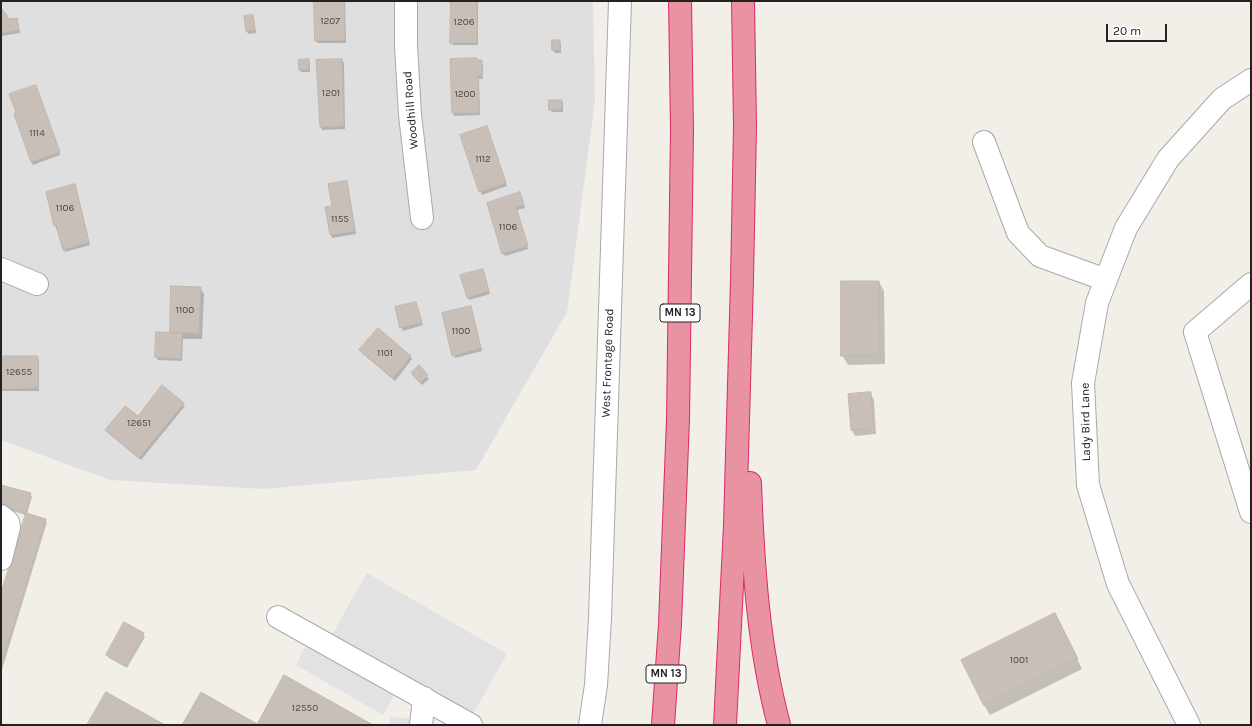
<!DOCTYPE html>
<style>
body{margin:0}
#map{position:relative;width:1252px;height:726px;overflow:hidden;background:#f2efe9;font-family:Karla,sans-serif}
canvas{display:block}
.frame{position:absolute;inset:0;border:2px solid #222;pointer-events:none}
.scale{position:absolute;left:1106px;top:24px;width:61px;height:18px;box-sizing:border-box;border:2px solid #222;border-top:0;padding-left:5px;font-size:12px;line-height:14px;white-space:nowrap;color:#222;-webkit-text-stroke:3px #fff;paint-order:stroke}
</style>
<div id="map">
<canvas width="1252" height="726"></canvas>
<div class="frame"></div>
<div class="scale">20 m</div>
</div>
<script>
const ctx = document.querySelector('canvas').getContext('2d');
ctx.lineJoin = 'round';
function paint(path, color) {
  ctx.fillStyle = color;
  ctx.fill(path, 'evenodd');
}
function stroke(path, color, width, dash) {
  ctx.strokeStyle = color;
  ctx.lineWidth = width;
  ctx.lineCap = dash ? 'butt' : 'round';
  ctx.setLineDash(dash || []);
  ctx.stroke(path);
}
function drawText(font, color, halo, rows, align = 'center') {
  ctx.font = font + ' Karla,sans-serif';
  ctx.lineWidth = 4;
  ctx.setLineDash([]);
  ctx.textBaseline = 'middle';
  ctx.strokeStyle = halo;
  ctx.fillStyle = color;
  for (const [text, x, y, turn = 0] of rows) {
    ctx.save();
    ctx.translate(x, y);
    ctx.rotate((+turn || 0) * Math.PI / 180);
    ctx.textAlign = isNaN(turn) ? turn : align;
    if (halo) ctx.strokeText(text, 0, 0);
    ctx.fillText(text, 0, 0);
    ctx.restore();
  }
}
const residential = new Path2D(`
 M1,1h592l2,100 -28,211 -91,158 -213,19 -153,-9 -109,-40z`);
const parking = new Path2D(`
 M367,573l140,81 -39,69 20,2h-41l-53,-30 -11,20 -87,-50 11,-21 15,8z
 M390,717l41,3v5h-42z`);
const shadow = new Path2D(`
 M315,1h30l1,42h-28l-2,-2z
 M452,1h26v44h-25l-2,-3z
 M1,9l7,15 9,-5 1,3 2,11 -19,3z
 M253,16l1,3 2,14 -8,1 -1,-3 -2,-14z
 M559,41l2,3v9h-6l-2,-3z
 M308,60l2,3v9h-9l-1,-2z
 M342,60l2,3 1,66 -23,1 -1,-3 -4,-66z
 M478,61h3l2,3v15h-4l1,36 -26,1 -1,-3z
 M36,87l24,68 -27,10 -18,-51z
 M561,101l2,2v9h-11l-2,-3z
 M487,127l20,59 -25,9 -21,-59z
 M346,182l2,3 8,49 -24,4 -1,-3 -5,-27 7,-1z
 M76,188l14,57 -25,7 -10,-27z
 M521,196l4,12 -8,2 11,39 -23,7 -17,-53z
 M482,270l8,24 -21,6 -1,-3z
 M879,282l5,9 1,73 -37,1 -6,-10z
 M172,287l28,1 4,6 -2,45h-19l-1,22 -24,-1 -2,-3 1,-24h14z
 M416,303l7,22 -20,6 -7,-23z
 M472,310l10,41 -27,7 -2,-3z
 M378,329l33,28 1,2 -17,22 -33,-28 -2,-3z
 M1,357h36l2,3v31h-38z
 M419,367l10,12 -7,6 -10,-11z
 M870,393l4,7 2,34 -21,2 -3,-6z
 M183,404l2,2 -44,54 -33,-27 -2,-3 32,-12z
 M1,486l29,8 2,3 -5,17 18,6 2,2 -46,151v-77l25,-81 -25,-7z
 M1060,624l22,45 -92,46 -6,-10z
 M143,634l2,3 -18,31 -18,-10 -2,-3z`);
const building = new Path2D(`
 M314,1h30l1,39 -30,1z
 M451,1h26v42h-27z
 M1,8l6,7 1,4 9,-1 2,12 -18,3z
 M253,15l2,15 -9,1 -2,-15z
 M552,40h8v10h-8z
 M477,58l1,2h4v16h-4l1,37h-27l-2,-54z
 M309,59v10l-10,1 -1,-10z
 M342,59l2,67 -24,1 -4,-67z
 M36,85l24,67 -29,10 -17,-48 2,-2 -7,-18z
 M549,100h13v9l-13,1z
 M487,126l19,57 -27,9 -19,-57z
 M347,181l8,50 -25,4 -5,-28 7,-1 -4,-22z
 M75,184l14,58 -26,8 -7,-25 -2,1 -8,-34z
 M520,192l4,13 -8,2 12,39 -26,8 -15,-51z
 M483,269l6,22 -22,7 -7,-23z
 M841,281h38l1,74 -39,1z
 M171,286l30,1 -2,46 -29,-1z
 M416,302l6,21 -22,5 -5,-21z
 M471,306l10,42 -29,8 -10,-43z
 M378,328l33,28 -18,22 -34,-28z
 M156,332l26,1 -1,26 -26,-2z
 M1,356h37v32l-37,1z
 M419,365l9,10 -8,8 -9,-10z
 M162,385l22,18 -45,55 -34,-28 20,-24 13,10z
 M871,392l2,36 -22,2 -3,-36z
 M1,485l30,8 -5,20 -25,-7z
 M26,513l20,6 -45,147v-73z
 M1055,613l23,46 -94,47 -23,-46z
 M124,622l20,11 -18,33 -20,-11z
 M284,675l89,50h-191l19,-33 56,32z
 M106,692l59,33h-78z`);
const minor = new Path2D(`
 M406,1v45l4,69 12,103
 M984,142l34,91 22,23 66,24
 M1,269l36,15
 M1251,284l-56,48 56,180
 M1,516l7,6 1,5 -8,32
 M278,617l193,108
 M421,725l3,-27
 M590,725l6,-40 4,-67 20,-617
 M1189,725l-71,-141 -30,-99 -5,-102 14,-80 29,-75 42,-69 54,-60 29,-19`);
const highway = new Path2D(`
 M750,483c3,81 8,163 29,242
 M663,725l7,-101 8,-205 4,-290 -2,-128
 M725,725l10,-200 7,-245 3,-154 -2,-125`);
const numberNames = [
 ["1207",330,21],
 ["1206",464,22],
 ["1201",331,93],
 ["1200",465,94],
 ["1114",37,133],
 ["1112",483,159],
 ["1106",65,208],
 ["1155",340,219],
 ["1106",508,227],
 ["1100",185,310],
 ["1100",461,331],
 ["1101",385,353],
 ["12655",19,372],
 ["12651",139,423],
 ["1001",1019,660],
 ["12550",305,708]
];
const shields = [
 [680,313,40],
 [666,674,40]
];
const shieldNames = [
 ["MN 13",680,313],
 ["MN 13",666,674]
];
const streetNames = [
 ["Woodhill Road",411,110,-95],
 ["West Frontage Road",608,363,-88],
 ["Lady Bird Lane",1086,422,-91]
];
paint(residential, '#e0dfdf');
paint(parking, '#e2e2e2');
paint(shadow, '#0003');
paint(building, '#c7bfb8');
stroke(building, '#c4b6ab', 1);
stroke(minor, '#a9a9a9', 24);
stroke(highway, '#dc2a67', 24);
stroke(minor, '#fff', 22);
stroke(highway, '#e892a2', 22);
drawText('10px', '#4b4948', null, numberNames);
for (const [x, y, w] of shields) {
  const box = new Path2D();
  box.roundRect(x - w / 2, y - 9, w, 18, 3);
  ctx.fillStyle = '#fff';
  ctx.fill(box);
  stroke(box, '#222', 1);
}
drawText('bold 11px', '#222', null, shieldNames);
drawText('12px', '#222', '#fff', streetNames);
</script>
